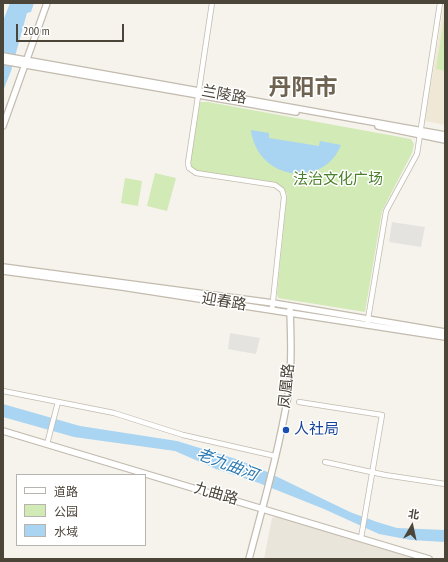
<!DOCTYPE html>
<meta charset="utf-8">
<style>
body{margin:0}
#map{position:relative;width:448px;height:562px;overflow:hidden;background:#f6f3ec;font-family:"PT Sans Narrow","Noto Sans SC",sans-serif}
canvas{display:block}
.frame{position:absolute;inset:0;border:4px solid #4b4439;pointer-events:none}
.legend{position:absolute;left:16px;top:474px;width:130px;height:72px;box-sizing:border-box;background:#fff;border:1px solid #b7b4b0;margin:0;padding:5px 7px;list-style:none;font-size:12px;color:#4b4439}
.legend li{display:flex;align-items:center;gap:8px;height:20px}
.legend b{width:20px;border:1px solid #b7b4b0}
.north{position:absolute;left:392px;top:506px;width:40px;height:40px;-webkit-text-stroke:3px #fff;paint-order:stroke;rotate:9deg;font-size:11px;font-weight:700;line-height:16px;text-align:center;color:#4b4439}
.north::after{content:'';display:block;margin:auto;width:14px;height:18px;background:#4b4439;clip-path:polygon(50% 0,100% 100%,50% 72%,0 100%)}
.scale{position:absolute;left:16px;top:24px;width:108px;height:18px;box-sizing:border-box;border:2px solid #4b4439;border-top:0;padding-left:5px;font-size:12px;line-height:14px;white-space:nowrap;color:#4b4439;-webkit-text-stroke:3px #fff;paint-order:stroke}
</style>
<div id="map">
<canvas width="448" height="562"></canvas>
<div class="frame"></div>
<ul class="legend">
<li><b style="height:5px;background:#fff"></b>道路</li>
<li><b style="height:11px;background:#d2eab5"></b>公园</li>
<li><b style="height:11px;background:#a9d4f2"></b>水域</li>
</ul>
<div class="north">北</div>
<div class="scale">200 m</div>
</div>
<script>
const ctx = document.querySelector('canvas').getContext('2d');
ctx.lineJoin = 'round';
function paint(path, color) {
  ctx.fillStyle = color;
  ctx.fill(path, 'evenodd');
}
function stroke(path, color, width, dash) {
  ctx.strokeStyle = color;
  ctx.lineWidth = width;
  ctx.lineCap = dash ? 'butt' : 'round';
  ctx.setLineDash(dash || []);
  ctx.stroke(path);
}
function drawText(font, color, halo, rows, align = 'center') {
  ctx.font = font + ' "PT Sans Narrow","Noto Sans SC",sans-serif';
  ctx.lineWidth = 3;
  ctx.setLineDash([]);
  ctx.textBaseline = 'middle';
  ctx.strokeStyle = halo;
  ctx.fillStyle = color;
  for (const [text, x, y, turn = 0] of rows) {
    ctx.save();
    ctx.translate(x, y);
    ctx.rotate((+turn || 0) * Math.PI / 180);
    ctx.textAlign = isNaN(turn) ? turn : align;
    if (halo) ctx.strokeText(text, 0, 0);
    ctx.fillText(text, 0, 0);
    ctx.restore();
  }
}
const residential = new Path2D(`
 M275,517h3l138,42h-152l8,-41z`);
const education = new Path2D(`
 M444,3h1v122l-20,-4z`);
const green = new Path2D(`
 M445,12v59l-9,-2z
 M200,102h8l203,37 3,5 -2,9 -30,58 -17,101 -87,-14 -1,-4 10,-100 -6,-8 -5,-3 -79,-12 -5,-3 -2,-4z
 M155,173l21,5 -9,33 -20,-5z
 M125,178l17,3 -4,25 -17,-3z`);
const parking = new Path2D(`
 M392,222l33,5 -4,20 -32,-5z
 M230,333l30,5 -4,16 -28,-5z`);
const water = new Path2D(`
 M10,3h24l-3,9 -4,1 -16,58 -8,20v-70z
 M251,130l18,3v5l50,8 1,-5 21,4c-18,45 -84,35 -90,-15z
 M3,404l77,22 97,15 62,19 24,10 87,42 27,10 20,6 48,2v12l-34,-2 -32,-6 -55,-25 -65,-26 -43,-14 -41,-18 -101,-14 -71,-20z`);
const minor = new Path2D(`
 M212,3l-24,160 1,5 7,5 79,12 7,5 2,7 -12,113
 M367,325l19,-114 31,-57 23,-151
 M3,391l111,22 69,22 92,21
 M299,402l83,13 -21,123
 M47,444l11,-42
 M325,462l60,13 60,9`);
const tertiary = new Path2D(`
 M3,56l442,79
 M3,61l293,51
 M3,126l44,-123
 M378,126l67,14
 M3,267l270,36 172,29
 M3,271l119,16 323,50
 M3,431l426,128
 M249,559c14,-54 30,-108 39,-164 4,-27 3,-57 2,-85`);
const markers = [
 [286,430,4,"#1a4fb4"]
];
const streetNames = [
 ["兰陵路",224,95,10],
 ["迎春路",224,302,9],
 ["凤凰路",287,386,-84],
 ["九曲路",216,494,16]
];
const parkNames = [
 ["法治文化广场",338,180]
];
const transitNames = [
 ["人社局",294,430]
];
const waterNames = [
 ["老九曲河",227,465,21]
];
const townNames = [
 ["丹阳市",303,88]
];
paint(residential, '#eae5da');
paint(education, '#efe8d6');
paint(green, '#d2eab5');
paint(parking, '#e5e3e0');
paint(water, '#a9d4f2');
stroke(minor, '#c2bbae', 6);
stroke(tertiary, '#c2bbae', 8);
stroke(minor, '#fff', 4.5);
stroke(tertiary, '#fff', 5.5);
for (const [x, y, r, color] of markers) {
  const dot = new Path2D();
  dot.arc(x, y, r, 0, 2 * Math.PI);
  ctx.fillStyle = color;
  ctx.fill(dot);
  stroke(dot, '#fff', 1.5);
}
drawText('15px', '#4b4439', '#fff', streetNames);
drawText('15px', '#4a7f2a', '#fff', parkNames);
drawText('15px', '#164399', '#fff', transitNames, 'left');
drawText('italic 16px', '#2e7ab2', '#fff', waterNames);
drawText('bold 23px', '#6e6250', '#fff', townNames);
</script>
